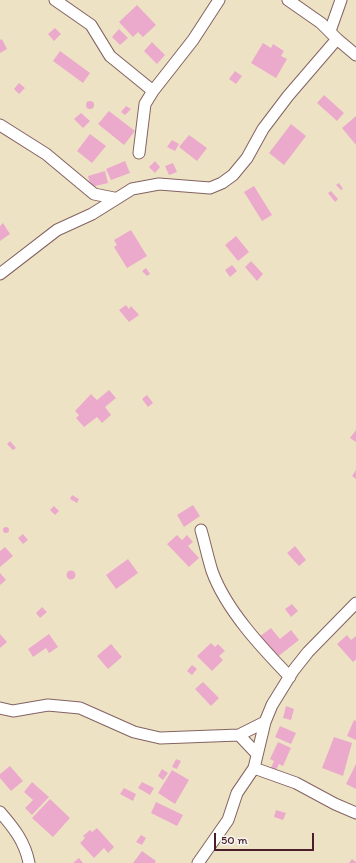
<!DOCTYPE html>
<style>
body{margin:0}
#map{position:relative;width:356px;height:863px;overflow:hidden;background:#eee2c5;font-family:Itim,sans-serif}
canvas{display:block}
.scale{position:absolute;left:214px;top:833px;width:100px;height:18px;box-sizing:border-box;border:2px solid #4a1f2b;border-top:0;padding-left:5px;font-size:12px;line-height:14px;white-space:nowrap;color:#4a1f2b;-webkit-text-stroke:3px #f6f6f2;paint-order:stroke}
</style>
<div id="map">
<canvas width="356" height="863"></canvas>
<div class="scale">50 m</div>
</div>
<script>
const ctx = document.querySelector('canvas').getContext('2d');
ctx.lineJoin = 'round';
function paint(path, color) {
  ctx.fillStyle = color;
  ctx.fill(path, 'evenodd');
}
function stroke(path, color, width, dash) {
  ctx.strokeStyle = color;
  ctx.lineWidth = width;
  ctx.lineCap = dash ? 'butt' : 'round';
  ctx.setLineDash(dash || []);
  ctx.stroke(path);
}
const building = new Path2D(`
 M137,5l19,20 -13,12 -5,-5 -5,5 -14,-15z
 M55,28l6,6 -7,7 -6,-7z
 M119,29l9,9 -8,7 -8,-8z
 M2,39l5,10 -7,4v-13z
 M152,42l13,13 -8,9 -13,-13z
 M263,43l8,5 2,-4 11,7 -3,5 6,3 -11,19 -25,-15z
 M60,51l30,22 -7,10 -30,-22z
 M235,71l7,5 -6,8 -7,-5z
 M19,83l6,5 -6,6 -5,-5z
 M324,95l20,18 -7,8 -20,-18z
 M86 105a4 4 0 1 1 8 0a4 4 0 1 1-8 0Z
 M126,106l5,3 -6,6 -4,-3z
 M109,111l26,20 -11,14 -26,-21z
 M81,113l9,8 -7,7 -9,-9z
 M356,116v29l-14,-17z
 M291,124l15,12 -22,29 -15,-12z
 M90,134l16,12 -14,17 -15,-12z
 M189,135l18,13 -10,13 -18,-14z
 M172,140l7,4 -4,7 -8,-4z
 M125,161l5,12 -19,7 -5,-11z
 M155,161l5,6 -5,6 -6,-6z
 M173,163l4,9 -8,3 -4,-9z
 M105,171l3,12 -17,4 -3,-11z
 M339,183l4,6 -2,1 -5,-5z
 M254,186l18,29 -10,6 -18,-29z
 M331,191l7,8 -3,3 -7,-9z
 M3,223l7,11 -10,7v-15z
 M131,230l16,26 -20,12 -13,-21 3,-2 -3,-5z
 M236,236l13,16 -11,9 -13,-16z
 M251,261l12,13 -6,7 -12,-14z
 M232,265l5,6 -7,6 -5,-7z
 M146,268l4,6 -3,2 -5,-5z
 M126,305l3,4 2,-3 8,9 -10,7 -10,-12z
 M109,390l7,8 -11,9 6,8 -9,8 -5,-6 -13,10 -8,-9 3,-3 -4,-4 16,-17 6,6z
 M147,395l6,8 -5,4 -6,-8z
 M356,430v12l-6,-4z
 M10,441l6,7 -3,2 -6,-6z
 M356,470v9l-4,-3z
 M72,495l7,4 -2,4 -7,-4z
 M193,505l7,11 -16,11 -7,-12z
 M54,506l5,5 -4,4 -5,-5z
 M3 530a3 3 0 1 1 6 0a3 3 0 1 1-6 0Z
 M23,534l5,6 -5,4 -5,-6z
 M177,535l5,5 5,-5 6,7 -5,4 11,12 -10,9 -22,-23z
 M295,546l11,14 -7,6 -12,-13z
 M5,547l8,9 -13,11v-16z
 M128,559l10,14 -22,16 -10,-14z
 M66.5 575a4.5 4.5 0 1 1 9 0a4.5 4.5 0 1 1-9 0Z
 M0,573l6,7 -6,5z
 M292,604l6,7 -7,6 -6,-8z
 M42,607l5,5 -7,6 -4,-5z
 M271,628l9,11 11,-9 8,10 -23,18 -17,-21z
 M0,634l7,8 -7,6z
 M49,634l9,13 -9,6 -3,-5 -13,9 -5,-8z
 M347,635l4,5 5,-4v23l-3,3 -16,-18z
 M211,643l4,4 3,-3 7,7 -6,5 4,4 -11,11 -15,-15z
 M111,644l11,13 -14,12 -11,-13z
 M192,665l5,4 -5,6 -5,-4z
 M203,682l16,16 -8,8 -16,-17z
 M286,706l8,3 -3,11 -8,-2z
 M354,720l2,1v19l-9,-4z
 M280,726l16,7 -5,11 -16,-7z
 M334,737l18,6 -9,33 -21,-8z
 M278,742l13,6 -8,18 -4,-2 -3,6 -5,-2 3,-7 -4,-2z
 M176,759l5,2 -4,8 -5,-2z
 M356,764v25l-10,-5z
 M10,766l13,15 -12,10 -11,-13v-4z
 M162,769l6,4 -5,7 -5,-4z
 M172,770l17,10 -14,24 -17,-11z
 M32,782l17,15 -17,18 -7,-7 8,-8 -9,-8z
 M142,782l12,6 -4,7 -12,-7z
 M124,788l12,6 -3,7 -13,-7z
 M50,799l20,19 -17,19 -21,-19z
 M156,802l27,13 -6,11 -26,-13z
 M276,810l10,3 -3,7 -9,-3z
 M97,828l17,19 -6,6 -4,-5 -10,10 -14,-15 5,-5 -2,-2 7,-6 2,2z
 M141,835l5,3 -4,7 -6,-3z
 M142,851l14,10 -1,2h-22z
 M79,858l4,5h-10z
 M352,859l4,3v1h-7z`);
const street = new Path2D(`
 M55,0l36,25 19,31 43,35
 M288,0l33,23 16,16 19,16
 M330,31l11,-31
 M0,125l46,29 48,40 20,4
 M139,153l6,-49 8,-13 40,-51 26,-40
 M0,274l57,-44 35,-16 40,-25 27,-5 51,4 12,-5 11,-8 14,-17 16,-29 25,-33 49,-57
 M201,530c4,14 7,28 11,41 14,39 50,77 78,106
 M0,708l13,3 35,-6 32,3 54,24 26,6 79,-3 26,-13
 M239,735l18,19
 M254,768l42,15 39,21 21,9
 M0,812c14,16 25,30 29,51
 M198,863l30,-43 9,-27 17,-25 11,-46 7,-17 21,-34 15,-19 48,-49`);
paint(building, '#ebaacb');
stroke(street, '#836361', 13);
stroke(street, '#fff', 11);
</script>
